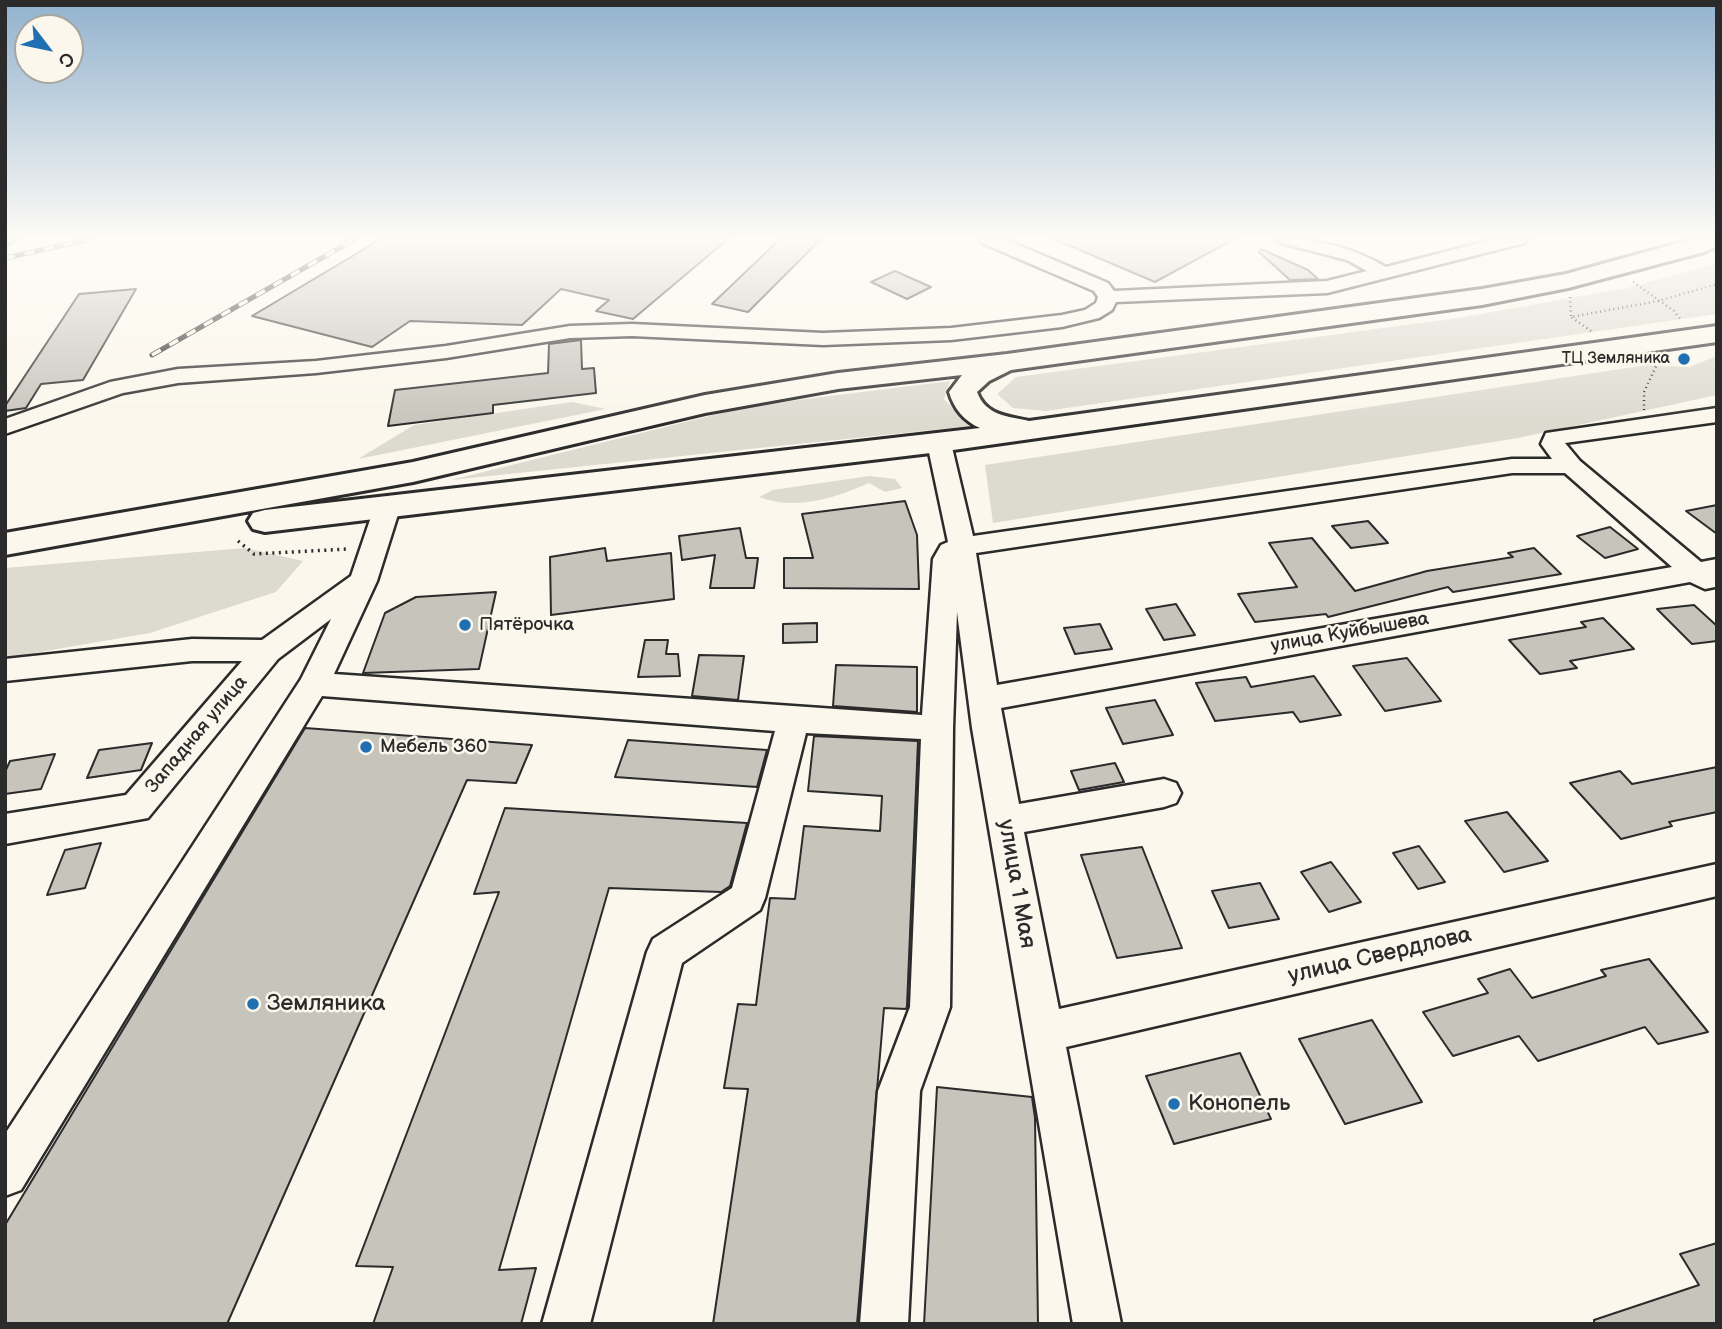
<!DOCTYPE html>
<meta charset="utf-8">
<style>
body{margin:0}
#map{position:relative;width:1722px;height:1329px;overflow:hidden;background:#fbf7ec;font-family:"Balsamiq Sans",sans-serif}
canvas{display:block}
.frame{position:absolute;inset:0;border:7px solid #2b2b2b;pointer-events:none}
.north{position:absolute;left:14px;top:14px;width:70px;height:70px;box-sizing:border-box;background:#fbf7ec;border:2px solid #a8a59f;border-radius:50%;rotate:122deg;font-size:19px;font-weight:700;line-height:28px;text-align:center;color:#2b2b2b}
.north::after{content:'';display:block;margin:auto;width:24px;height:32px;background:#1f6fb2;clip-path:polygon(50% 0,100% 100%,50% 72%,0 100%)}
</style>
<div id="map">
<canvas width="1722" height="1329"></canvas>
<div class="frame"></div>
<div class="north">С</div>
</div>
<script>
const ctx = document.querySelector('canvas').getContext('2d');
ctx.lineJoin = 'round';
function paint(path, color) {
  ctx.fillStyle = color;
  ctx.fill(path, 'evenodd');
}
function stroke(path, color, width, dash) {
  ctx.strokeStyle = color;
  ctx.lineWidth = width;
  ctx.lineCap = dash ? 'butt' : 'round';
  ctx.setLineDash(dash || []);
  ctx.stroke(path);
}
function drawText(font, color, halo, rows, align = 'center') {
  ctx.font = font + ' "Balsamiq Sans",sans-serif';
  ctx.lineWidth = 5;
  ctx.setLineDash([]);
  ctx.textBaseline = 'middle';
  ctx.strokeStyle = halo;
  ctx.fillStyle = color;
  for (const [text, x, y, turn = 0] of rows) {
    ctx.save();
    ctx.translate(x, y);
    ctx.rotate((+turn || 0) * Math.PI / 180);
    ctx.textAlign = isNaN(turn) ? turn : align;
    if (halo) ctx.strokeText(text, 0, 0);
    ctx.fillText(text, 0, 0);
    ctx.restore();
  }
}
const green = new Path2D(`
 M1717,263v51l-671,97 -33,-3 -16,-14 19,-17 442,-59 169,-30z
 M1717,356v39l-199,43 -525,85 -8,-58 662,-100 42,2z
 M950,381l-6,18 27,27 -520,54 299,-74z
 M572,402l34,7 -248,50 56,-34z
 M869,476l26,3 7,9 -17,4 -16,-9c-34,15 -74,28 -110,14l14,-7z
 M245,548l58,13 -27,31 -126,41 -145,25v-90z`);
const building = new Path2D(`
 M381,239h347l-95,80 -37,-8 13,-11 -48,-11 -39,36 -112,-4 -38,26 -120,-31z
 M780,239h41l-73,73 -36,-8z
 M1054,239h180l-79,43z
 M1261,249l47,21 10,9 -28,1 -31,-28z
 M895,271l36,16 -24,12 -36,-17z
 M136,289l-53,91 -42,4 -15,24 -21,3v-5l74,-112z
 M581,340l1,29 12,-1 2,25 -103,12v8l-105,13 7,-36 153,-17 1,-29z
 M905,501l12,34 2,54 -135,-1v-30h29l-11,-44z
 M1717,505v29l-31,-23z
 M1368,521l20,22 -37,5 -19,-22z
 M1610,527l28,22 -33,9 -28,-22z
 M740,528l6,30h12l-4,30h-44l5,-33 -33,5 -3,-24z
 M1312,538l43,53 72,-20 86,-14 -5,-4 26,-5 27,26 -108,18 -5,-5 -120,30 -2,-3 -71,8 -17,-28 59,-7 -28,-44z
 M605,548l2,13 64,-8 3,46 -123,16 -1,-58z
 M496,592l-17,77 -116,4 22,-60 31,-16z
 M1176,604l19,31 -31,5 -18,-31z
 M1694,605l23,21v15l-25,3 -35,-35z
 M1603,618l31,31 -64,12 7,7 -37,6 -31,-34 77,-13 -5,-5z
 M817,623v19l-34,1v-19z
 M1100,624l12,25 -37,5 -11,-26z
 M645,640h23l-2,14h12l2,22 -42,1z
 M699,655l45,1 -6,44 -46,-4z
 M1407,658l34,43 -56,10 -32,-45z
 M836,665l81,2v45l-84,-6z
 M1314,676l27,39 -41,7 -7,-10 -78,9 -19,-38 50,-6 5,10z
 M1155,700l18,35 -50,9 -17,-36z
 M305,728l227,17 -16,38 -49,-3 -240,544h-222v-99z
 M814,736l104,5 -11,265 -1,3 -22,-1 -27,316h-144l35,-235 -24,-1 14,-84 18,1 14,-107 25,1 9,-73 76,5 2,-35 -74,-5z
 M628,740l139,10 -10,37 -142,-10z
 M152,743l-11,27 -54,8 12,-28z
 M55,754l-14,35 -36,5v-22l5,-11z
 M1115,763l9,19 -45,8 -8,-19z
 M1717,767v45l-48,10 3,4 -51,13 -51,-56 50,-12 12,13z
 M505,808l242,15 -17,63 -9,6 -112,-4 -110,382 37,-2 -15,56h-148l20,-57 -37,-1 143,-374 -25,2z
 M1507,812l41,49 -44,11 -39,-51z
 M101,843l-16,45 -38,7 18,-45z
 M1419,846l26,36 -27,7 -25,-36z
 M1142,847l40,101 -65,10 -36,-103z
 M1331,862l30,40 -32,10 -28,-40z
 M1260,883l19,36 -50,9 -17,-37z
 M1649,959l59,73 -50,12 -13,-17 -107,34 -19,-25 -66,20 -30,-44 65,-19 -10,-14 32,-10 22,29 74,-22 -5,-6z
 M1372,1020l50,82 -77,22 -46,-85z
 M1240,1053l31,66 -97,25 -28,-68z
 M937,1087l95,10 3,21 3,206h-114z
 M1717,1243v81h-123v-4l105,-35 -19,-31z`);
const pathFar1 = new Path2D(`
 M1633,282l41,29 7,9
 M1570,297l1,20
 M1591,331l-20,-14 87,-16 59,-17
 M1644,410v-18l14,-30`);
const path = new Path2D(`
 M238,541l16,13 94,-5`);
const minor = new Path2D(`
 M5,239h12l-12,6z
 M979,239h25l104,44 6,8 213,-10 40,-10 -20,-11 -66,-17 -3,-4c39,0 74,8 108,28l110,-28h31l-3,4 -197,50 -211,9 -4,8 -13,8 -37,9 -111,13 -128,5 -191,-9 -62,2 -124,20 -130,15 -138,10 -55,10 -118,41v-15l105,-37 68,-13 138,-8 130,-15 124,-20 62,-2 191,9 128,-5 111,-13 23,-5 11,-7 2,-6 -4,-6 -112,-48z
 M1717,408v14l-152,21 15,18 121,101 16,-3 -2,28 -10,2 -15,-7 -689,126 18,96 145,-25 12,4 5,10 -5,10 -12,4 -140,25 35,177 658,-145v32l-651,151 55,277h-48l-101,-596 -15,-116 -4,116 -3,279 -30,84 -12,233h-48l18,-233 32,-84 11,-268 -115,-6 -41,165 -5,12 -78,53 -92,361h-48l105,-372 6,-13 79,-51 43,-157 -453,-35 -301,494 -16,6v-62l296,-455 30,-60 -53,40 -130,159 -143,26v-30l121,-19 116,-134h-50l-187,20v-22l187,-20 70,1 89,-64 23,-68 4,-6 9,-2 9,2 4,6 -23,73 -43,93 588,41 11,-156 8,-14 7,-3 -21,-99 4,-5h16l4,5 22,93 539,-77h40l-11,-15 5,-11zM1512,473h53l107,94 -675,118 -21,-132z`);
const major = new Path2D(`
 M1693,239h24v7l-13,6 -136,36 -86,17 -471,65 -22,11 -12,11c9,24 31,24 52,29l688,-95v16l-778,110 -674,80 -12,-3 -5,-8 5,-8 12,-3 715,-82c-16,-7 -26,-19 -31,-36l13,-17 -124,14 -133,24 -292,69 -408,73v-22l408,-71 292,-67 133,-22 169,-19 475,-65 84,-15z`);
const rail = new Path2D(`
 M5,258l86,-19
 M152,355l203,-116`);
const markers = [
 [1684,359,7,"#1f6fb2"],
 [465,625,7,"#1f6fb2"],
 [366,747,7,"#1f6fb2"],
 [253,1004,7,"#1f6fb2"],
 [1174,1104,7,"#1f6fb2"]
];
const farPoinames = [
 ["ТЦ Земляника",1670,359]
];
const poiNames = [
 ["Пятёрочка",479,625],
 ["Мебель 360",380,747]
];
const streetNames = [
 ["улица Куйбышева",1350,633,-10],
 ["Западная улица",197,735,-50]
];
const nearStreetnames = [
 ["улица 1 Мая",1016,884,80],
 ["улица Свердлова",1380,956,-13]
];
const nearPoinames = [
 ["Земляника",267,1004],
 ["Конопель",1188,1104]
];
paint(green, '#dddad0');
paint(building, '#c7c4bc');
stroke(building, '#2b2b2b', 2);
stroke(minor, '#2b2b2b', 5);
stroke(major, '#2b2b2b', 6);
stroke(pathFar1, '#2b2b2b', 2.5, [1, 3.5]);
stroke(path, '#2b2b2b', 3.5, [2, 4.5]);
paint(minor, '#fbf7ec');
paint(major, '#fbf7ec');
stroke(rail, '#2b2b2b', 5);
stroke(rail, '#fbf7ec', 3.5, [10]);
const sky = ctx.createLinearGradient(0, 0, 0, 425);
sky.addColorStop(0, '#92b2ce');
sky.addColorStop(0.56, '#fdfbf6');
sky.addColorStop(1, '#fdfbf600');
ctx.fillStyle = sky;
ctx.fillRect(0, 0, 1722, 425);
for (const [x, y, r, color] of markers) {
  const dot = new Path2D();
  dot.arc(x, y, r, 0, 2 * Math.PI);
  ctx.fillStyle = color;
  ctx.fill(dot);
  stroke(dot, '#fbf7ec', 2.5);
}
drawText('16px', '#2b2b2b', '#fbf7ec', farPoinames, 'right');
drawText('19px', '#2b2b2b', '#fbf7ec', poiNames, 'left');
drawText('19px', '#2b2b2b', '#fbf7ec', streetNames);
drawText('23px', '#2b2b2b', '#fbf7ec', nearStreetnames);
drawText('23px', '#2b2b2b', '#fbf7ec', nearPoinames, 'left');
</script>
